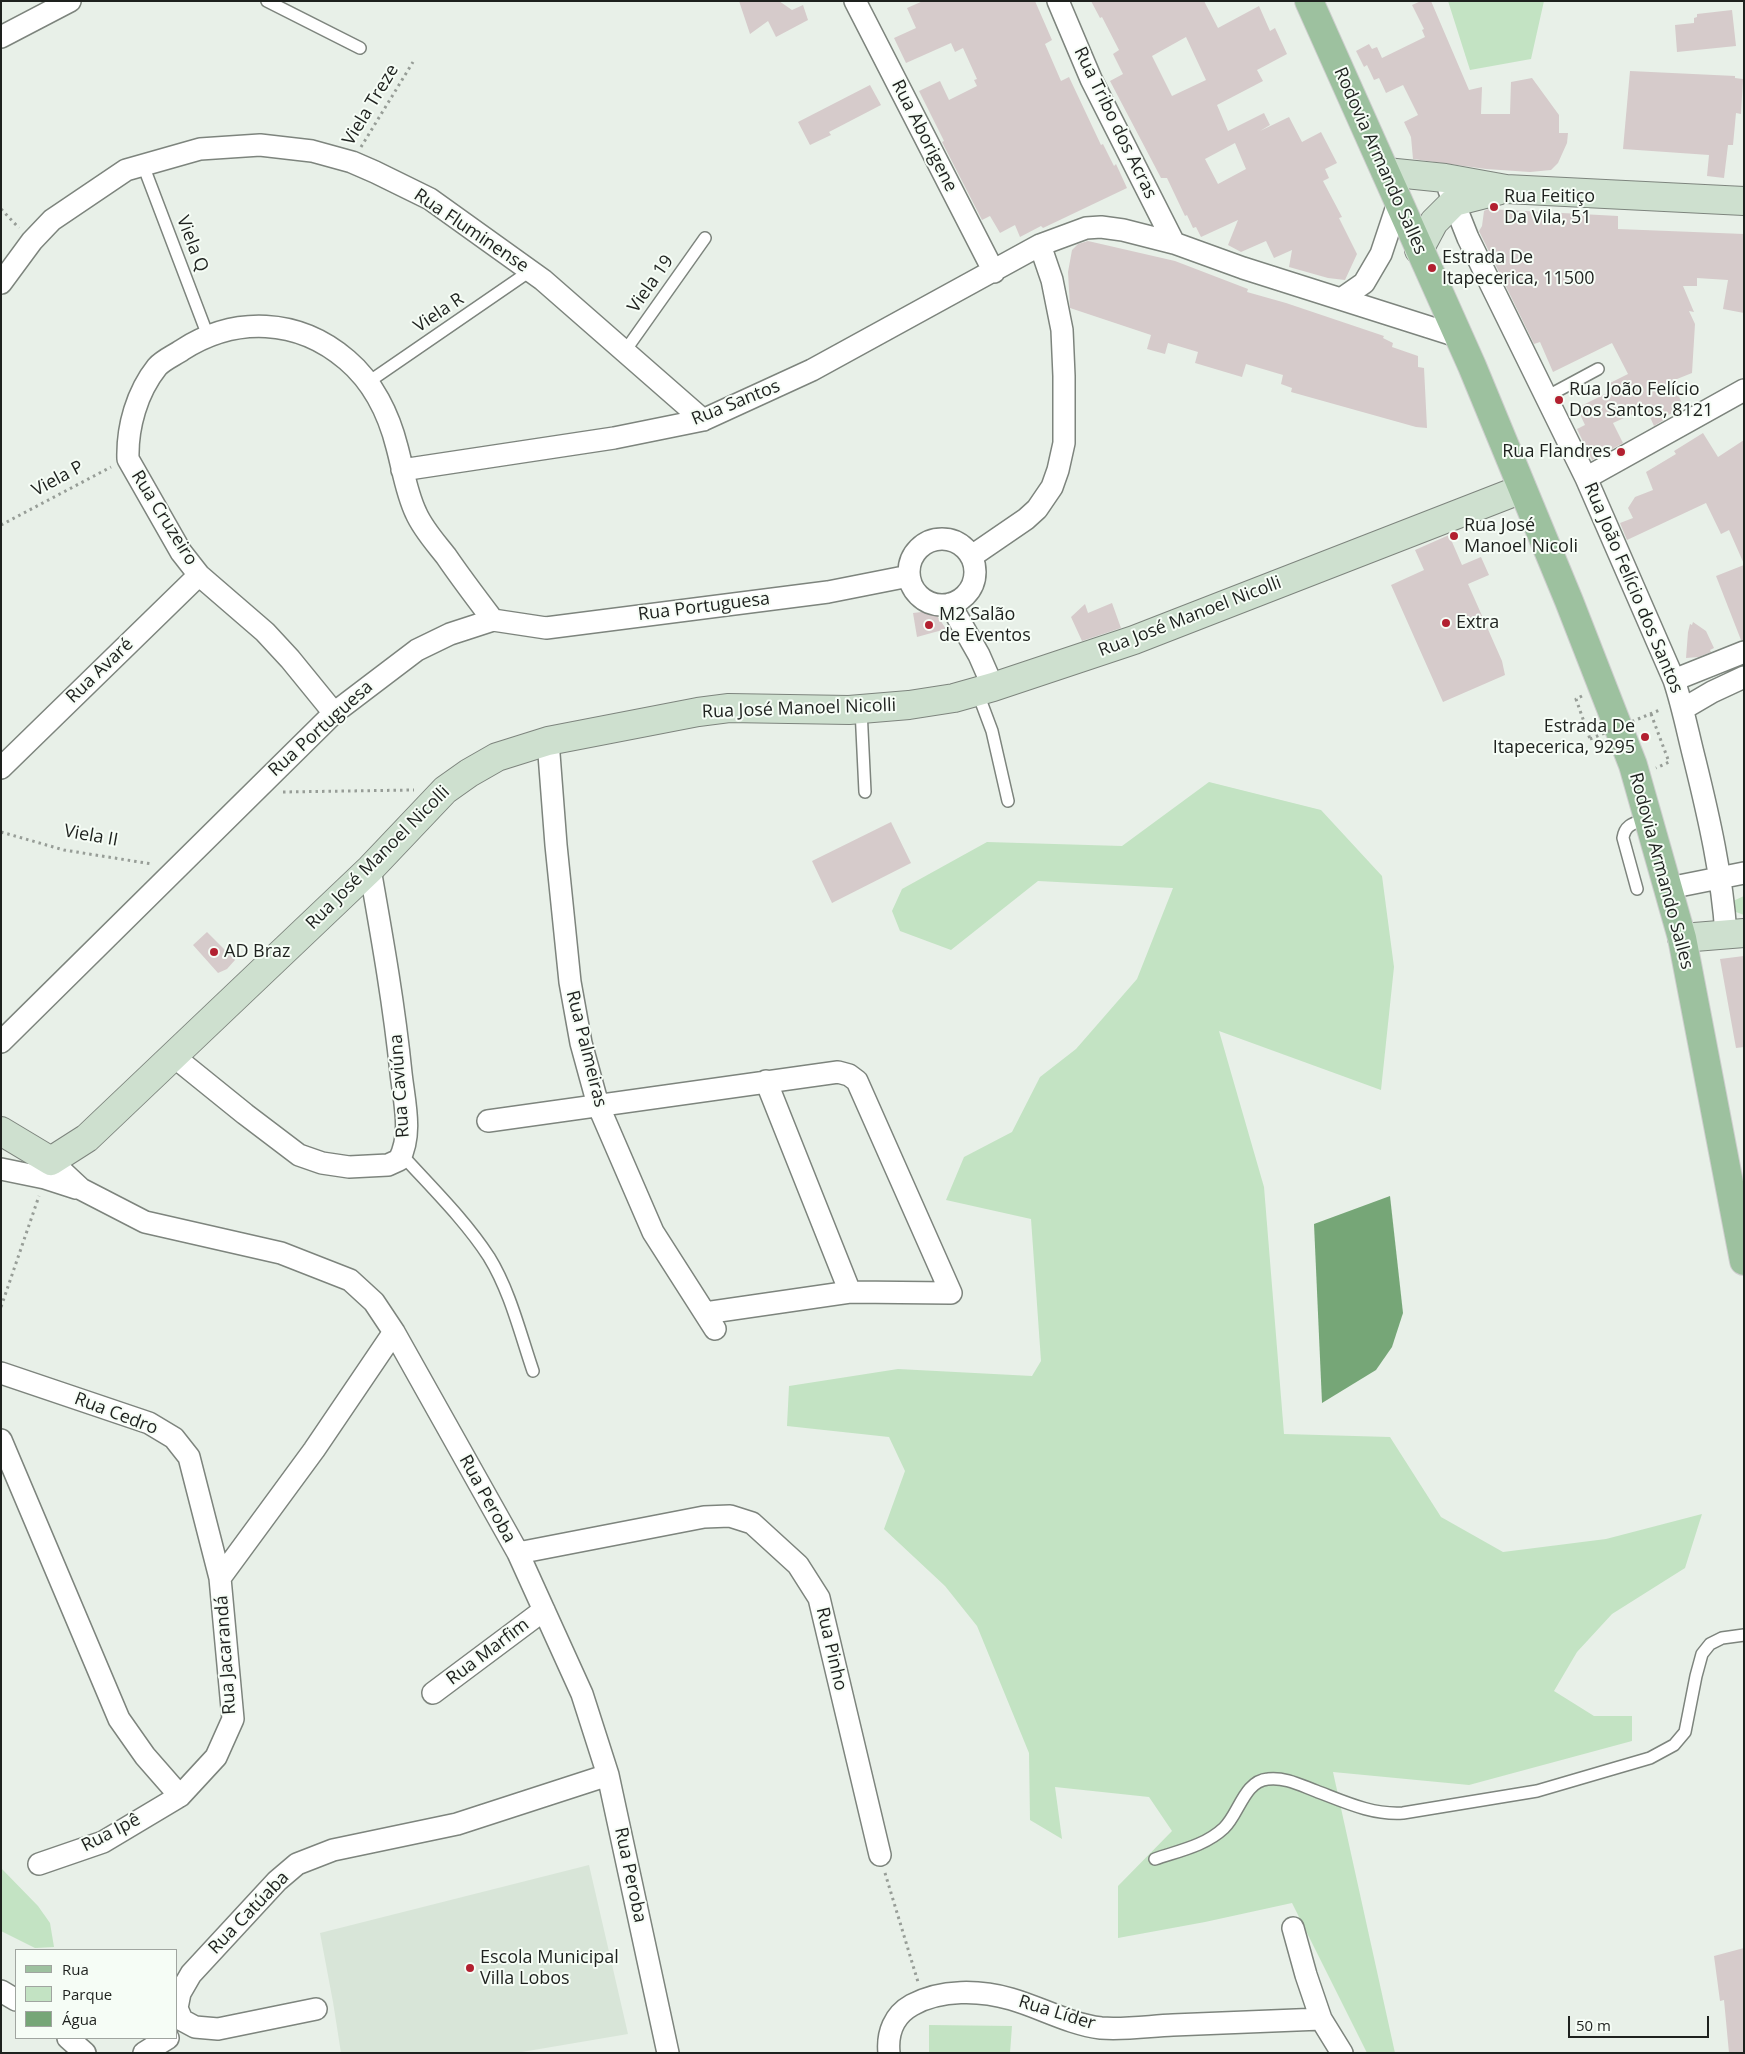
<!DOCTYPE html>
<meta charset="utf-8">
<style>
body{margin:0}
#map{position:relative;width:1745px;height:2054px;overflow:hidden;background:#e8f0e8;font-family:"Open Sans",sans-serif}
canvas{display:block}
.frame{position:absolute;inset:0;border:2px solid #1e211e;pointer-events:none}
.legend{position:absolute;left:15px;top:1949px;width:162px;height:90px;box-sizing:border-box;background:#f6fdf6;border:1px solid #a0a5a0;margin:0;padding:6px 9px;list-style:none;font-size:15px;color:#1e211e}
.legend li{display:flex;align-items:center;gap:10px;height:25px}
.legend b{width:25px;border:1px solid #a0a5a0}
.scale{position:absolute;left:1568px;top:2016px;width:141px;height:22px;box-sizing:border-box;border:2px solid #1e211e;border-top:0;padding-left:6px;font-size:15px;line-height:18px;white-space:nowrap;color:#1e211e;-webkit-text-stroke:4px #f6fdf6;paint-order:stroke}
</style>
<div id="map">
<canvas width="1745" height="2054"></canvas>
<div class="frame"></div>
<ul class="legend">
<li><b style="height:6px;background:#9dc19f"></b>Rua</li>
<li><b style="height:14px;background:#c3e3c3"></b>Parque</li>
<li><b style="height:14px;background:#76a677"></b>Água</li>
</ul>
<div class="scale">50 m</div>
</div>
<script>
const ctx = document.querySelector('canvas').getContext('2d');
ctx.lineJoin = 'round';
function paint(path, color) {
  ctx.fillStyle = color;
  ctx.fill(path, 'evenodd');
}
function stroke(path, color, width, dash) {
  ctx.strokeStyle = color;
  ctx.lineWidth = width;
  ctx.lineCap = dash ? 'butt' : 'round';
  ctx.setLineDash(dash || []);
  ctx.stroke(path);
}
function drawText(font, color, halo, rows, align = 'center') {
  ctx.font = font + ' "Open Sans",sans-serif';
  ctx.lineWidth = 4;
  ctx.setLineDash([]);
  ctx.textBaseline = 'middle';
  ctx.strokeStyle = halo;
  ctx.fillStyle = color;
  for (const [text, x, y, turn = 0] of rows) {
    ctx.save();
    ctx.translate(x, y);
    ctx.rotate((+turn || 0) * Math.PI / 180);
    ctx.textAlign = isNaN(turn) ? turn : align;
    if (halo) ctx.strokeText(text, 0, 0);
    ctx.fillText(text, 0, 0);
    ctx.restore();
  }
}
const built = new Path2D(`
 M589,1865l39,169 -112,19h-175l-8,-51 -13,-69z`);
const green = new Path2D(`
 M1448,1h96l-13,58 -61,11z
 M1209,782l112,28 61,66 12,91 -13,123 -162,-59 45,156 20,247 106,3 51,80 62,35 103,-13 96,-25 -17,54 -73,46 -35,38 -23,39 40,25h38v25l-163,44 -136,-13 62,281h-28l-75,-150 -87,19 -87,16v-52l54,-55 -23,-34 -94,-10 7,52 -32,-19 -1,-67 -52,-127 -32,-40 -61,-57 21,-58 -16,-34 -102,-11 2,-40 109,-17 134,7 9,-15 -10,-142 -85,-19 18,-43 48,-25 28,-55 36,-28 61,-70 36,-91 -135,-7 -87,69 -51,-19 -8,-20 10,-22 85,-47 135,4z
 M1744,896v19l-8,-3 -3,-11z
 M1,1868l37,38 12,17 4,24 -19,1 -34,-17z
 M929,2025l83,1 -2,27h-81z`);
const water = new Path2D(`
 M1390,1196l13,117 -11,34 -16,23 -54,33 -8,-179z`);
const building = new Path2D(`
 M739,1h40l13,9 11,-5 5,15 -32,17 -8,-16 -18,13z
 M923,1h112l17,39 -7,4 16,37 8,-4 32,68 2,-1 11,22 2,-2 11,24 -84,40 -2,-2 -21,11 -5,-12 -15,8 -10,-17 -8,4 -40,-78 2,-1 -25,-50 21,-10 9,19 28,-14 -3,-6 3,-1 -14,-31 -8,4 -4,-9 -45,20 -12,-25 22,-10 -9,-20z
 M1091,1h113l14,27 41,-22 11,25 5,-3 12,26 -30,16 6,11 -46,24 11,26 36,-18 6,12 -10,6 29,-14 13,25 19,-10 16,31 -12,6 4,9 -6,3 19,36 -3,1 18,36 -12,26 -17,-2 -39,-11 3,-17 -18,8 -8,-17 -25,11 -13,-7 10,-25 -37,17 -5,-10 -3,1 -6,-13 -2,1 -18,-38h-6l-51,-97 13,-7 -10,-20 6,-4 -17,-33 -2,1zM1186,37l20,43 -34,16 -20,-40zM1235,143l11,26 -28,15 -13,-25z
 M1421,1h10l38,89 13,-3 -1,27h29l1,-32 21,-4 27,37v18h9l-1,10 -9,20 -7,7 -21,2 -44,-3 -73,-10 -2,-22 -7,-15 14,-7 -15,-30 -17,8 -7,-15 -5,2 -7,-15 -3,2 -8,-16 13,-7 3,5 5,-2 5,11 43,-21 -3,-7 2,-1 -12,-24z
 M1732,10l4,36 -59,6 -2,-27 19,-2v-5l3,-1v-3z
 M1630,71l105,5v2l8,1 -2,35 -5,-1 -3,32h-5l-4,33 -17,-2 2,-21 -86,-6z
 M870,85l11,20 -52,27 2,3 -21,10 -12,-23z
 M1488,209l130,7v13l126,5v79l-21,-4 5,-29 -31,-2v8h-14l11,26 -5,-1 6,13 -3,49 -20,8 12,27 -18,8 1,2 -13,8 -8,-18 -33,15 10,20 -31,17 -15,-31 8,-4 -8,-17 34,-17 -3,-7 20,-10 -16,-31 -59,29 -13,-30 -6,2 -55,-113 3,-5 2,-15z
 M1088,241l87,20 73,28 -1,3 39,11 98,33 -1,2 10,5 -1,4 26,9v11l6,1 3,60 -11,-1 -125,-35 1,-4 -11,-4 2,-9 -37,-11 -4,13 -47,-14 3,-11 -30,-9 -3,11 -18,-5 4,-14 -81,-27 -2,-36 4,-22 6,-6z
 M1703,433l15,24 26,-17v124l-15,-34 -8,4 -15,-31 -79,37 -7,-17 13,-5 -5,-10 7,-11 18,-7 -7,-18 30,-18 -2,-3z
 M1449,535l13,30 19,-8 8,18 -21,9 34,77 3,14 -62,27 -52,-117 33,-15 -9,-20z
 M1744,565v75h-3l-25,-64z
 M1112,603l9,25 -39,13 -11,-24 14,-13 3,9z
 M930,611l6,3 10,15 -29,8 -4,-24z
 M1693,622l13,9 8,17 -4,2 1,2 -12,5 -13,1 2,-26 2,-8 2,1z
 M891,822l20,41 -79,40 -20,-42z
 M207,932l28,28 -8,9 -9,4 -25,-28z
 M1744,956v91l-8,1 -16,-89z
 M1744,1948v105h-15l-5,-53 -4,1 -6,-45z`);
const path = new Path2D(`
 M361,147l52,-85
 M1,209l18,19
 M1,525l110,-58
 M1582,696l-6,3 14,40
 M1651,714l18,48 -13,6
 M283,792l131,-2
 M1,832l63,18 88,14
 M1,1307l38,-111
 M885,1873l33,109`);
const lane = new Path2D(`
 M267,1l93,47
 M143,165l65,171
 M625,351l80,-113
 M367,383l163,-112
 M1546,397l52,-28
 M977,691l15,40 16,70
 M861,709l4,83
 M1637,889l-14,-51c2,-14 12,-15 25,-20
 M402,1155c30,33 63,65 87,102 21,34 31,76 44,114
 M1155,1859c23,-8 50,-13 69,-31 15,-14 20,-47 44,-49 17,-2 32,6 48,12 29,11 56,24 87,22l134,-22 113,-33 24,-13 11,-13 11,-56 6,-22 8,-10 12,-6 22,-3`);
const street = new Path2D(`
 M855,1l139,271
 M1058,1l33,78 83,164
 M1,37l69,-36
 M1449,190l19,48 118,240 88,202c9,27 14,54 21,81 14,57 27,114 31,173
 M1,283l31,-42 20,-21 74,-50 74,-21 60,-4 52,6 40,11 23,10 55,27 113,81 160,140
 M1341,299l23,-16 17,-29 17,-51
 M402,470l212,-32 89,-18 109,-50 228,-125 46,-17 15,-1 22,3 51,13 69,25 214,68
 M1586,478l158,-88
 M909 572a33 33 0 1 1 66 0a33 33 0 1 1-66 0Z
 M972,556l54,-37 11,-10 15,-22 6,-17 6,-27v-67l-2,-46 -10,-50 -12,-35
 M950,604l29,51 14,32
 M1674,680l70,-28
 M1683,709l29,-17 32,-15
 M334,713l-44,-54 -25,-27 -66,-57 -18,-23 -53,-93c-1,-32 9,-67 29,-92 6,-7 18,-12 25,-17 53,-34 116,-32 165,10 26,22 42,55 50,87 6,22 9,45 19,66 7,16 19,29 30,43 15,22 31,43 47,64
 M548,741l8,104 14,137 11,61 17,62 55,127 62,97
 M1,768l198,-193
 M1669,888l75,-15
 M1,1042l333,-329 83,-63 33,-16 43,-14 53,8 282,-36 81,-16
 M172,1055l73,59 54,41 23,8 27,4 39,-2 11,-5c14,-26 5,-59 2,-87 -7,-69 -19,-136 -31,-204
 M766,1081l84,211
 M488,1121l350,-49 11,3 8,6 94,212 -101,-1 -145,21
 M51,1161l30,28 64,33 136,31 69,27 24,22 20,30 124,221 64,141 26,81 60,278
 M1,1169l44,9 31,10
 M1,1373l148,50 25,15 15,19 31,121
 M1,1440l118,279 26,37 35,40 36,-39 17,-38 -13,-141 94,-128 80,-118
 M518,1553l186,-36 26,-1 22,7 46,42 21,33 61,257
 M433,1693l111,-83
 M39,1864l64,-22 77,-46
 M1293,1928l13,47 15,44 21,34
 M1,1991l15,9
 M316,2009l-98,20 -23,-2 -13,-7 -5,-12 3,-15 11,-19 86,-93 20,-17 36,-14 124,-26 151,-49
 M68,2038l17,15
 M144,2053l24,-15
 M889,2053c-2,-20 5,-38 23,-48 29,-16 68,-15 99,-6 31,9 58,25 90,29 23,2 49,-2 72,-3 49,-2 99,-4 148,-6`);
const secondary = new Path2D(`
 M1386,172l59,6 61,11 238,12
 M1419,250l15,-28 20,-20 43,-11
 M1682,938l62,-5
 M1,1131l50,30 36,-23 283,-269 75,-79 24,-17 28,-16 51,-16 150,-29 31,-4 120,2 60,-5 45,-7 39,-11 141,-47 388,-151`);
const primary = new Path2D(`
 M1309,1l163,365 97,235 64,164 49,173 62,323`);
const pathBridge = new Path2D(`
 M1590,739l72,-30`);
const markers = [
 [1494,207,5,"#b22030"],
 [1432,268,5,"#b22030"],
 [1559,400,5,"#b22030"],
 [1621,452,5,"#b22030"],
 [1454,536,5,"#b22030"],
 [1446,623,5,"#b22030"],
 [929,625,5,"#b22030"],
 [1645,737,5,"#b22030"],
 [214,952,5,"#b22030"],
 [470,1968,5,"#b22030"]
];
const streetNames = [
 ["Viela Treze",371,105,-59],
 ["Rua Tribo dos Acras",1115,123,64],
 ["Rua Aborigene",924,136,63],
 ["Rodovia Armando Salles",1380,161,66],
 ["Rua Fluminense",471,231,34],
 ["Viela Q",192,244,69],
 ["Viela 19",651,284,-55],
 ["Viela R",439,313,-34],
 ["Rua Santos",736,403,-22],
 ["Viela P",58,479,-28],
 ["Rua Cruzeiro",164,518,58],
 ["Rua João Felício dos Santos",1633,588,67],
 ["Rua Portuguesa",704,607,-7],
 ["Rua José Manoel Nicolli",1190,617,-21],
 ["Rua Avaré",100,671,-44],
 ["Rua José Manoel Nicolli",799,709,-2],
 ["Rua Portuguesa",321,729,-42],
 ["Viela II",91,836,10],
 ["Rua José Manoel Nicolli",378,858,-45],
 ["Rodovia Armando Salles",1661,871,75],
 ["Rua Palmeiras",586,1049,76],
 ["Rua Caviúna",400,1086,-94],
 ["Rua Cedro",116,1414,21],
 ["Rua Peroba",487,1499,61],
 ["Rua Pinho",831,1649,77],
 ["Rua Marfim",488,1652,-37],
 ["Rua Jacarandá",226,1655,-94],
 ["Rua Ipê",111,1833,-27],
 ["Rua Peroba",630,1875,78],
 ["Rua Catúaba",249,1913,-46],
 ["Rua Líder",1057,2013,17]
];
const poiNames = [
 ["Rua Feitiço",1504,197],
 ["Da Vila, 51",1504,218],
 ["Estrada De",1442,258],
 ["Itapecerica, 11500",1442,279],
 ["Rua João Felício",1569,390],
 ["Dos Santos, 8121",1569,411],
 ["Rua Flandres",1611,452,"right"],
 ["Rua José",1464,526],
 ["Manoel Nicoli",1464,547],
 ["M2 Salão",939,615],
 ["de Eventos",939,636],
 ["Extra",1456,623],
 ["Estrada De",1635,727,"right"],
 ["Itapecerica, 9295",1635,748,"right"],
 ["AD Braz",224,952],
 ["Escola Municipal",480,1958],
 ["Villa Lobos",480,1979]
];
paint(built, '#d8e5d8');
paint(green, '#c3e3c3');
paint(water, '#76a677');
paint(building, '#d6cbcb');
stroke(lane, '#7d847d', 14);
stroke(street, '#7d847d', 24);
stroke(secondary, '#7d847d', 30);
stroke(primary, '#cecece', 30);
stroke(path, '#979d97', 3, [2.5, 4]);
stroke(lane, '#fff', 11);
stroke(street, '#fff', 21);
stroke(secondary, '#cee0cf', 28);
stroke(primary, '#9dc19f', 28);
stroke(pathBridge, '#979d97', 3, [2.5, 4]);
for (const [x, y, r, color] of markers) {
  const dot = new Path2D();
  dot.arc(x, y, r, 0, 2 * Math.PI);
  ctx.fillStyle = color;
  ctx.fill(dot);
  stroke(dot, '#f6fdf6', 2);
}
drawText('18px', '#1e211e', '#f6fdf6', streetNames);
drawText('18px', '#1e211e', '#f6fdf6', poiNames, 'left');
</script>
